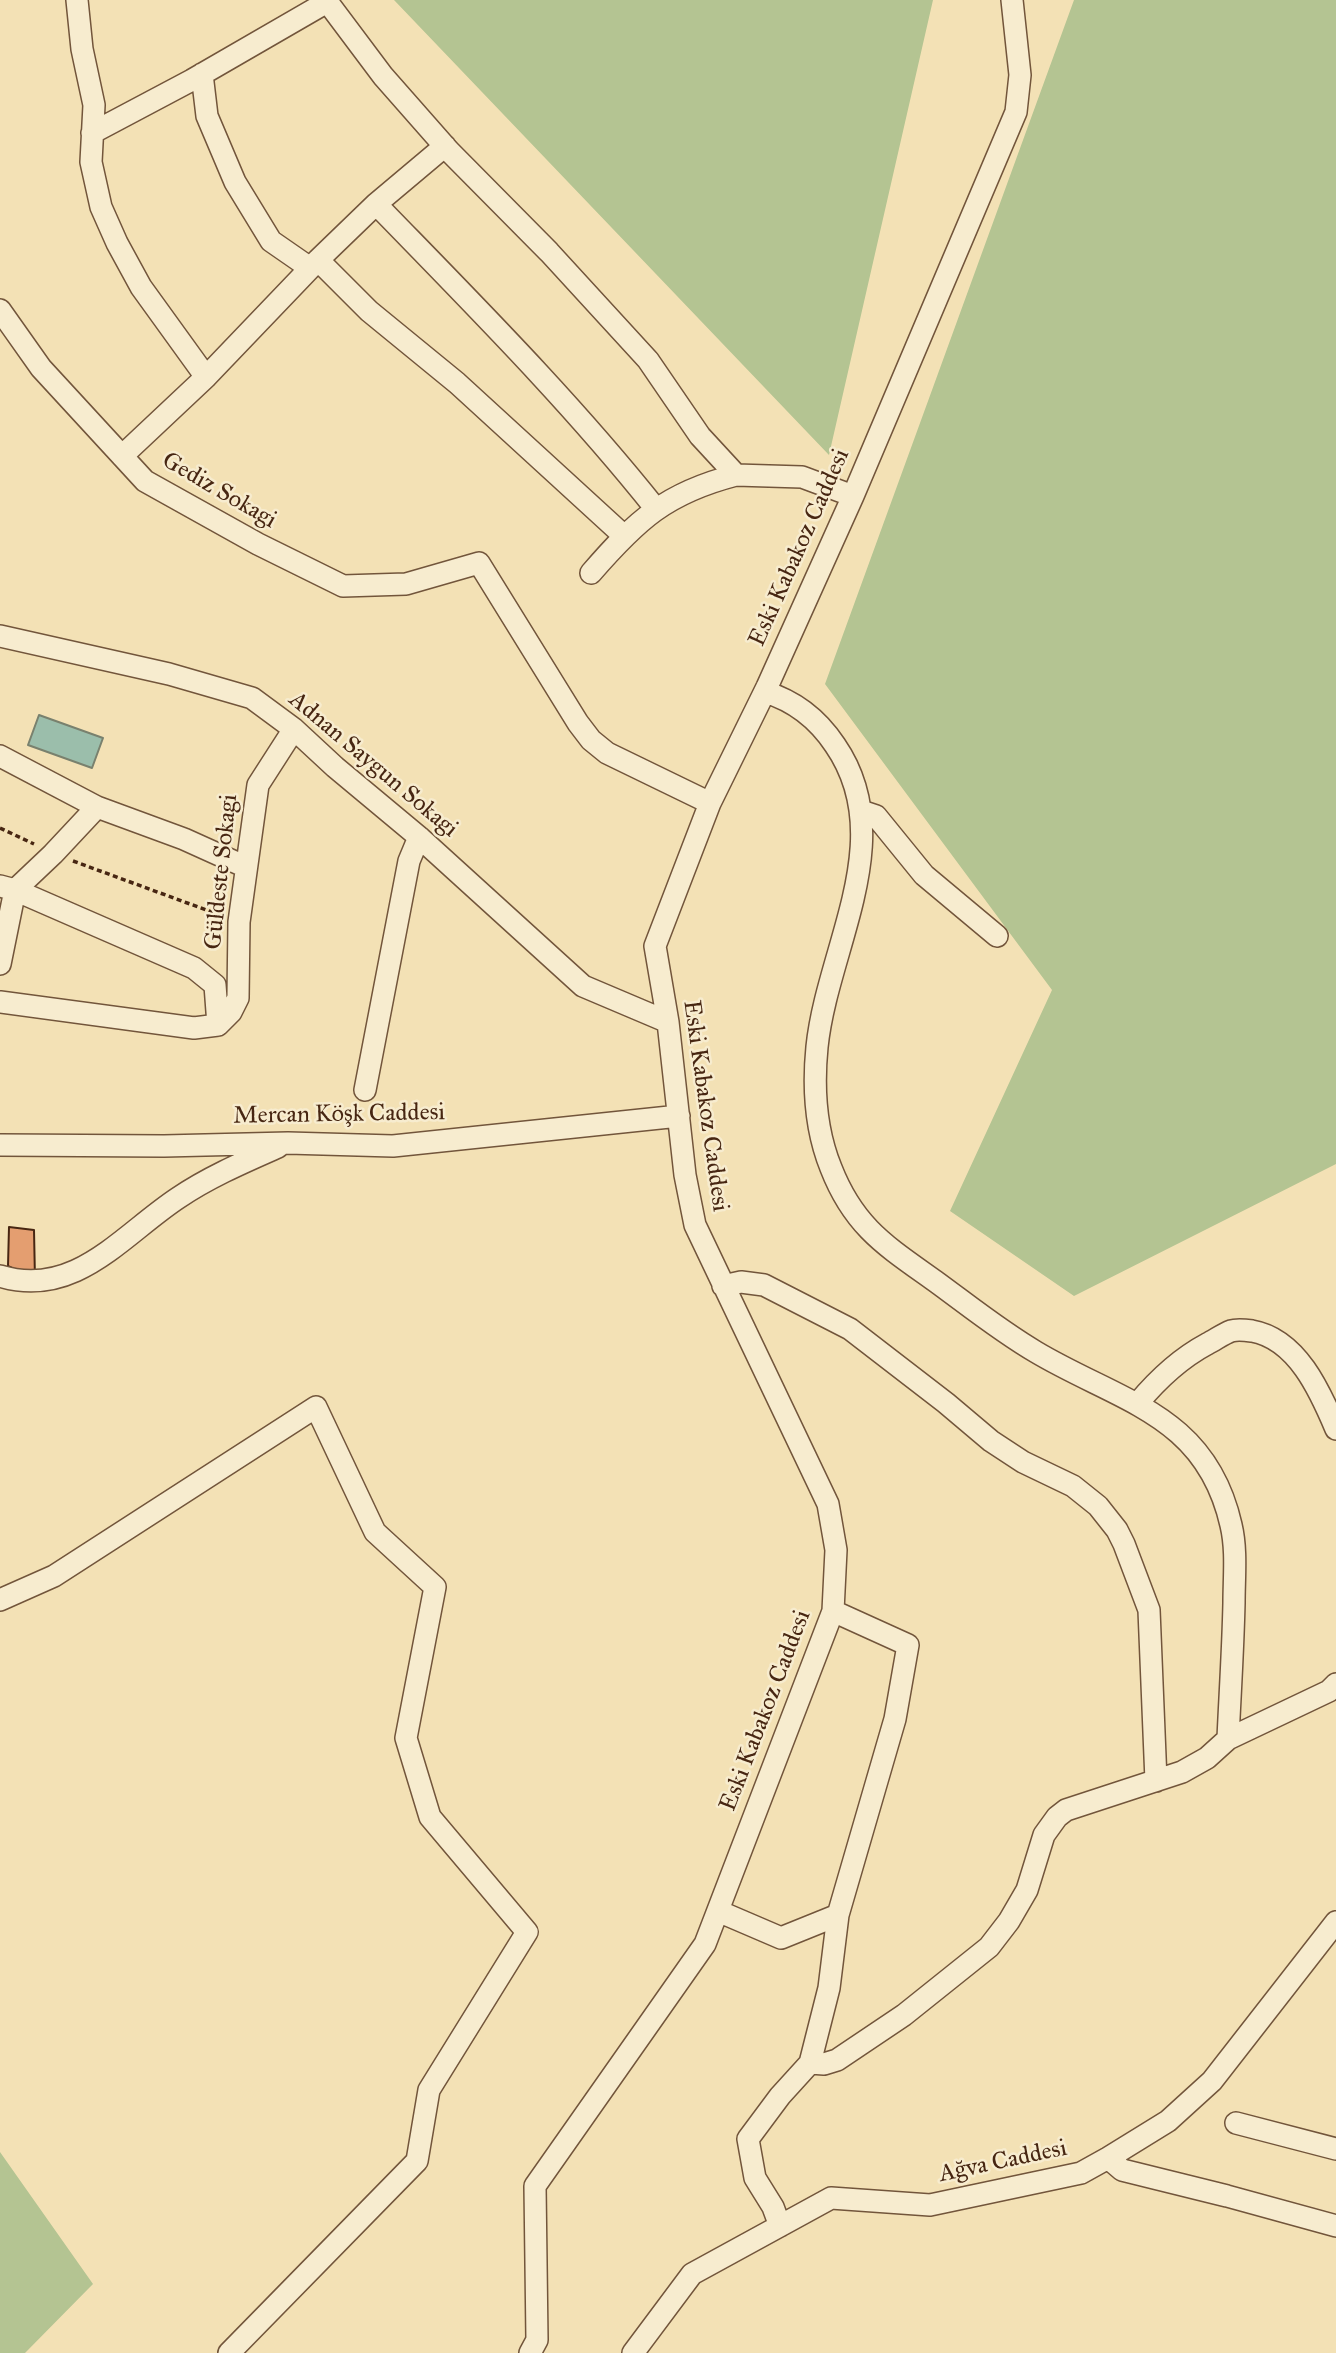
<!DOCTYPE html>
<meta charset="utf-8">
<style>
body{margin:0}
canvas{display:block;background:#f3e1b5}
</style>
<canvas width="1336" height="2353"></canvas>
<script>
const ctx = document.querySelector('canvas').getContext('2d');
ctx.lineJoin = 'round';
function paint(path, color) {
  ctx.fillStyle = color;
  ctx.fill(path, 'evenodd');
}
function stroke(path, color, width, dash) {
  ctx.strokeStyle = color;
  ctx.lineWidth = width;
  ctx.lineCap = dash ? 'butt' : 'round';
  ctx.setLineDash(dash || []);
  ctx.stroke(path);
}
function drawText(font, color, halo, rows, align = 'center') {
  ctx.font = font + ' "IM FELL Great Primer",serif';
  ctx.lineWidth = 5;
  ctx.setLineDash([]);
  ctx.textBaseline = 'middle';
  ctx.strokeStyle = halo;
  ctx.fillStyle = color;
  for (const [text, x, y, turn = 0] of rows) {
    ctx.save();
    ctx.translate(x, y);
    ctx.rotate((+turn || 0) * Math.PI / 180);
    ctx.textAlign = isNaN(turn) ? turn : align;
    if (halo) ctx.strokeText(text, 0, 0);
    ctx.fillText(text, 0, 0);
    ctx.restore();
  }
}
const green = new Path2D(`
 M394,0h539l-104,455z
 M1074,0h262v1164l-262,132 -124,-85 102,-221 -227,-306z
 M0,2152l93,132 -68,69h-25z`);
const water = new Path2D(`
 M39,715l64,23 -11,30 -64,-23z`);
const building = new Path2D(`
 M9,1227l25,3 1,50 -27,-14z`);
const path = new Path2D(`
 M0,828l34,16
 M73,861l147,54`);
const minor = new Path2D(`
 M77,0l5,49 12,56 -3,57 10,45 16,36 24,44 65,90
 M326,0l57,76 66,75 100,101 99,108 52,76 36,39 66,2 51,19
 M202,74l5,42 28,66 36,59 39,27
 M92,133l100,-53 135,-78
 M376,204c96,99 194,197 280,305
 M318,260l51,51 88,72 166,152
 M0,310l41,58 104,113 113,63 85,42 63,-2 73,-21 99,160 13,17 16,13 103,50
 M122,456l84,-79 112,-117 58,-56 69,-58
 M591,573c46,-53 75,-80 145,-98
 M0,636l169,38 83,24 42,31 41,38 84,70 164,149 85,36
 M765,692c30,9 52,26 70,53 65,94 -8,203 -18,302 -4,40 -1,84 14,121 23,59 55,78 104,113 33,24 65,50 101,71 84,50 170,62 195,173 6,25 3,52 3,78 -1,46 -4,91 -6,136
 M0,756l97,51 87,32 62,28
 M861,811l15,5 48,59 73,61
 M0,886l15,4 179,78 21,17 3,40
 M0,964l15,-74 38,-36 44,-47
 M0,1002l194,26 24,-3
 M218,1025l13,-13 7,-14 1,-76 19,-137 36,-56
 M365,1090l44,-229 10,-24
 M0,1145l164,1 124,-3 105,3 286,-30
 M0,1276c75,23 122,-41 178,-78 31,-21 66,-36 100,-51
 M723,1286l18,-4 23,3 86,44 96,74 45,38 32,21 50,24 25,20 19,24 7,14 25,66 7,171
 M1138,1403c20,-24 41,-44 69,-59 8,-4 16,-10 24,-13 6,-2 14,-1 21,0 45,8 68,60 84,98
 M0,1600l54,-24 262,-169 59,125 60,55 -29,151 24,79 97,115 -98,158 -12,71 -188,192
 M718,1911l63,27 57,-23
 M810,2063l14,1 13,-4 67,-45 85,-68 20,-26 18,-31 17,-55 13,-18 9,-7 116,-38 25,-14 21,-19 101,-48 7,-7
 M1236,2123l100,26
 M1108,2158l14,12 105,26 109,30
 M780,2226l-7,-19 -18,-29 -7,-39 32,-43 30,-33 19,-75 9,-73 57,-196 13,-74 -75,-34
 M530,2353l7,-13 -2,-154 170,-242 128,-333 3,-61 -8,-46 -133,-279 -10,-50 -17,-153 -13,-76 55,-143 57,-116 86,-191 163,-384 4,-37 -8,-75
 M633,2353l59,-79 139,-76 99,7 151,-32 27,-15 60,-37 44,-40 124,-159`);
const streetNames = [
 ["Gediz Sokagi",219,491,30],
 ["Eski Kabakoz Caddesi",800,548,-66],
 ["Adnan Saygun Sokagi",373,765,40],
 ["Güldeste Sokagi",222,872,-84],
 ["Eski Kabakoz Caddesi",705,1106,82],
 ["Mercan Köşk Caddesi",339,1115,-1],
 ["Eski Kabakoz Caddesi",766,1711,-69],
 ["Ağva Caddesi",1003,2162,-12]
];
paint(green, '#b4c492');
paint(water, '#9bbeab');
stroke(water, '#79816e', 2);
paint(building, '#e49e70');
stroke(building, '#472612', 2);
stroke(minor, '#72553b', 24);
stroke(path, '#472612', 3.5, [5, 3.5]);
stroke(minor, '#f7eccf', 21);
drawText('24px', '#472612', '#f7eccf', streetNames);
</script>
